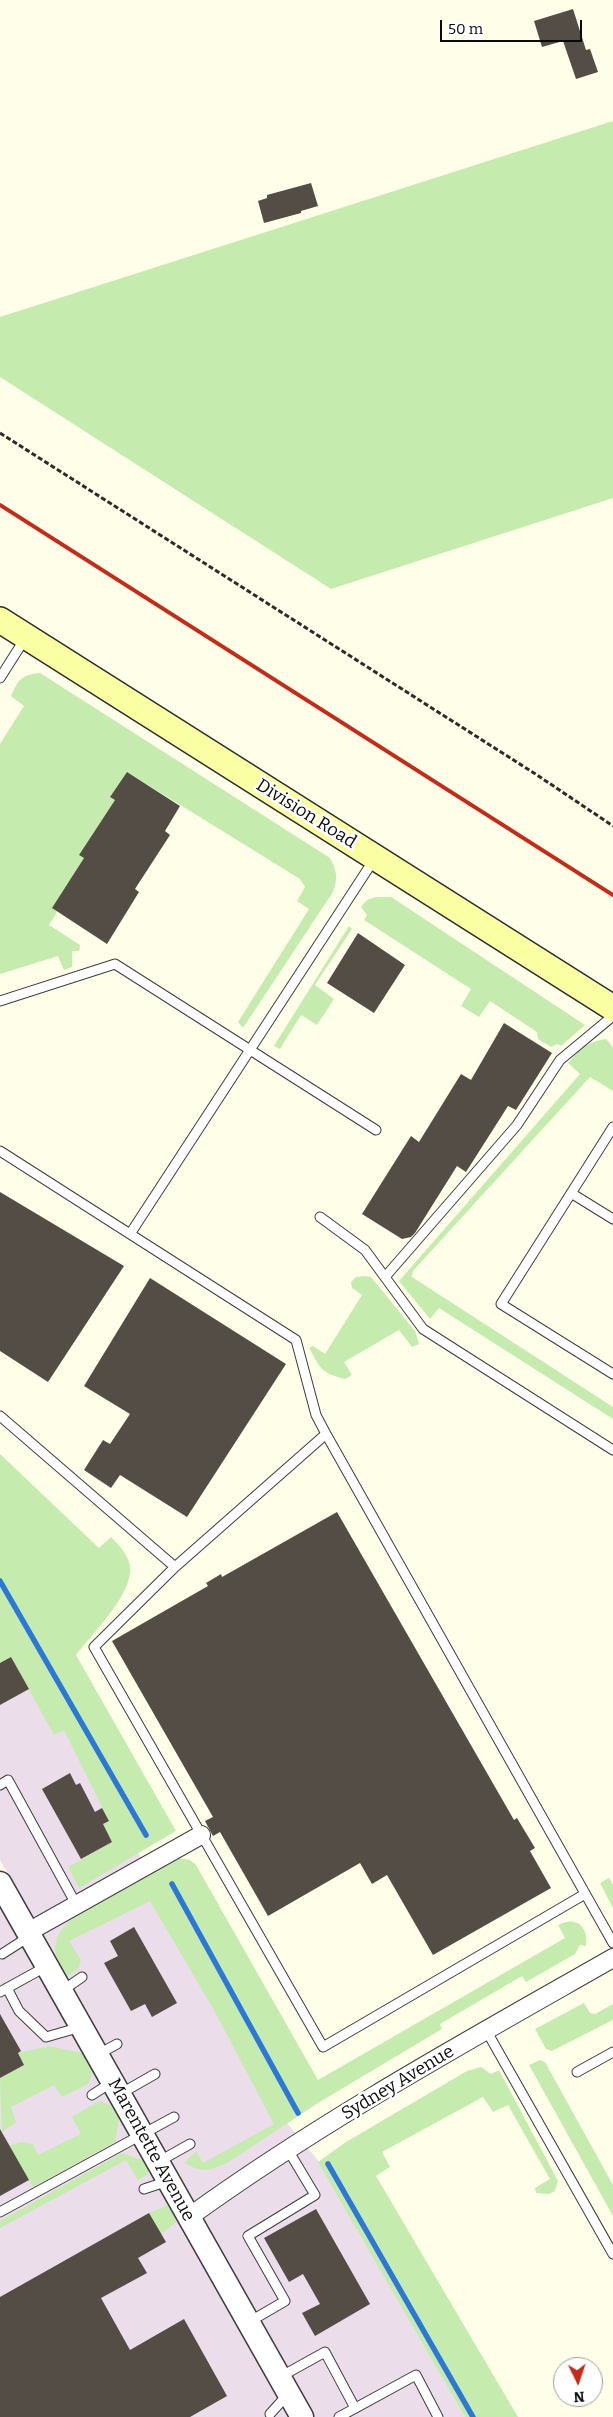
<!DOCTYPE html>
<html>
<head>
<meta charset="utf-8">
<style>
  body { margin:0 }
  #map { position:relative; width:613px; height:2417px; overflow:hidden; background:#fffee8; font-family:Bitter,serif }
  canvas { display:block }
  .north { position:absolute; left:553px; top:2357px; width:50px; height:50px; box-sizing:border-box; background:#fff; border:1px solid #9d9d9d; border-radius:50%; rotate:176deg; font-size:14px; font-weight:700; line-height:20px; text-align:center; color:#0a0a0a }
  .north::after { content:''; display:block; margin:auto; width:18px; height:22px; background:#c32c1a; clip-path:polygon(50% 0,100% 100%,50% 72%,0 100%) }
  .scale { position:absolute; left:440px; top:20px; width:142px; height:22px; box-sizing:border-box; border:2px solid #0a0a0a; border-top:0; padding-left:6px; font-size:15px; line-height:18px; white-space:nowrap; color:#0a0a0a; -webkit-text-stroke:4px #fff; paint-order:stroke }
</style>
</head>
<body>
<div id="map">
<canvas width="613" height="2417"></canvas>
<div class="north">N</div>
<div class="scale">50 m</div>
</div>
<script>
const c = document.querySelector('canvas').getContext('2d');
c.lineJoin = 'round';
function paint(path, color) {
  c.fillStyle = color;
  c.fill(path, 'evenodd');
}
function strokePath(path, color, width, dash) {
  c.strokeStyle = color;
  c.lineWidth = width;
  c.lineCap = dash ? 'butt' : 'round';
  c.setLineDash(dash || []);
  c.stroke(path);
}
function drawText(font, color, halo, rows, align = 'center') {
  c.font = font + ' Bitter,serif';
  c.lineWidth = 5;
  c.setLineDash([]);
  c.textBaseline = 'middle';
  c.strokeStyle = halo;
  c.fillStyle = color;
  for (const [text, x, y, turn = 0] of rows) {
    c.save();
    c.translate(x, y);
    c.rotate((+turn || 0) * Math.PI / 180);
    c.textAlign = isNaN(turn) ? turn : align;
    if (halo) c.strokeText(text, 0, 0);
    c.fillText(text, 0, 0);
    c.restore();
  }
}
const industrial = new Path2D(`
  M0,1602L287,2123L321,2164L465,2417H314L0,1860Z
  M0,1902L291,2417H0Z`);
const green = new Path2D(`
  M613,121V498L331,589L0,377V317Z
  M40,673L330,858C337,871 338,878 333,892L243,1028L238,1022L309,909L297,901L305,887L300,879L127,772L110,797L115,800L79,855L84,858L53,908L57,912L49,925L80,945L79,951H72V967L64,970L58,956L0,974V744L24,706L11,696C19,679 21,675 40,673Z
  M376,897H391L585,1025L561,1046L557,1044L551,1047L538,1039L537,1032L490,1001L479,1017L461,1006L471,989L364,920L367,915L361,907L367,900Z
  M349,926L352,929L315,985L334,999L317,1025L301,1015L280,1049L274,1046Z
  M606,1039L613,1047V1091L590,1077L413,1271L412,1277L613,1407V1419L439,1308L430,1319L399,1281L580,1074L568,1063C580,1049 587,1042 606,1039Z
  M364,1276L371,1277L415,1331L419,1344L412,1347L399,1330L344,1362L352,1375L345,1379C321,1373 321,1369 309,1348L313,1346L325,1354L362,1295L352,1288L351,1282L356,1277Z
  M0,1454L99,1548L111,1537C119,1545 128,1555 130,1566C134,1593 92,1634 76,1655L176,1831L79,1888L68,1867L112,1842L103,1824L109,1821L64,1730L54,1735L11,1657L0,1663Z
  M179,1858L190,1860L196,1865L318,2080L565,1938L558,1925C576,1915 589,1927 586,1946L580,1945L575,1954L526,1982L522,1976L440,2024L442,2029L318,2103L227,2163L208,2170L197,2169L184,2163L196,2151L203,2163L274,2124L214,2010L150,1901L69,1941L81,1960L78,1969L66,1977C52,1953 50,1942 69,1921Z
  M609,1878L613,1885V1908L600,1883Z
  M584,2003L590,2013L595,2014L613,2004V2020L552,2051L546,2049L535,2029Z
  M49,2046L86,2054L94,2067L88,2084L62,2097L54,2085L11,2107L16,2122L2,2132L0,2078L24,2065L18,2053Z
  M540,2060L545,2062L613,2185V2216L529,2065Z
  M481,2067L491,2074L499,2070L558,2181L555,2191L549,2194L536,2193L535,2188L550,2179L508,2105L493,2112L483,2097L382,2152L390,2167L376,2176L518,2417H465L318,2162L346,2142L467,2071Z
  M99,2101L116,2107L120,2113L115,2142L33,2187L9,2146L21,2142L33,2144L38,2155L81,2134L72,2117Z
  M122,2153L148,2162L150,2167L147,2175L138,2180L126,2160L0,2228V2221Z
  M171,2204L180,2219L161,2234L149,2213Z`);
const stream = new Path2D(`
  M0,1581L146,1835
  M172,1884L298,2113
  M328,2164L473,2417`);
const building = new Path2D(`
  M573,9L586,50L590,49L598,72L576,79L563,41L542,47L534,21Z
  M311,183L318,206L301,211V213L264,223L258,201L267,198V195Z
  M127,772L180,806L165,831L170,835L135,889L139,892L107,944L52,908L84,858L79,855L115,800L110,797Z
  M358,933L405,965L374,1013L327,983Z
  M504,1023L552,1053L516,1110L508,1106L466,1172L457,1166L415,1233L411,1237L402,1239L362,1214L411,1136L419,1142L461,1074L471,1080Z
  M0,1192L124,1266L48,1382L0,1351Z
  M150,1278L286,1364L187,1517L120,1475L111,1488L84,1470L103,1440L110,1444L130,1414L84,1386Z
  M337,1512L514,1820L517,1818L535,1848L530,1851L551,1888L433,1955L387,1875L372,1884L360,1863L268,1916L220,1832L213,1836L205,1821L213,1817L112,1641L208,1586L206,1583L221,1574L222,1577Z
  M11,1657L29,1689L0,1705V1663Z
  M70,1773L76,1785L80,1783L95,1812L102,1808L109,1821L103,1824L112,1842L81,1859L42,1789Z
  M134,1927L177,2003L152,2017L145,2004L131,2011L104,1963L118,1956L110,1941Z
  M0,2014L21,2051L18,2053L24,2065L0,2078Z
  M0,2129L29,2180L0,2196Z
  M316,2209L370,2304L315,2336L302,2313L320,2304L303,2274L289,2282L264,2238Z
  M149,2213L166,2242L138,2258L147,2273L101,2298L130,2350L184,2319L227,2396L190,2417H0V2297Z`);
const path = new Path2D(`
  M0,433L537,775L613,826`);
const service = new Path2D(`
  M0,678L26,637
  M0,1001L115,964L376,1130
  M613,1127L501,1304L613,1374
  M0,1151L296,1340L316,1415L326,1434L613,1943
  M571,1193L613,1219
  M320,1217L365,1250L423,1329L613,1450
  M130,1234L375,858
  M385,1277L517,1125L560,1060L613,1016
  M0,1416L175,1567L94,1647L323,2047L585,1894
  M175,1567L326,1434
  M0,1785L8,1780L76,1904
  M2,1954L30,1936
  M7,1988L19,2011L46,2037L81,2027
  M62,1991L82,1977
  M0,1992L47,1966
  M486,2030L613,2254
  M97,2055L117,2044
  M577,2072L613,2052
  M120,2094L155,2074
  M92,2095L112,2082
  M158,2162L190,2144
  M144,2189L168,2181
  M0,2212L174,2117
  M249,2322L285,2301L248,2236L315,2195L288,2150
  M280,2377L325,2352L355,2408
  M270,2414L288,2394
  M339,2417L416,2375L438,2417`);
const minor = new Path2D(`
  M28,1932L201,1835
  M189,2217C323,2120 469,2040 613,1958`);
const tertiary = new Path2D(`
  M0,1883L302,2417`);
const secondary = new Path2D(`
  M0,620L613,1008`);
const rail = new Path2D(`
  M0,505L613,895`);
const streetNames = [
  ["Division Road",306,814,32],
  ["Sydney Avenue",398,2083,-31],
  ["Marentette Avenue",151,2150,61]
];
paint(industrial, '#ebddea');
paint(green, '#c5ebaf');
strokePath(stream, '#2b78d6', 5.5);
paint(building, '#544d46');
strokePath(service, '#3d3d3d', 11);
strokePath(minor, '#3d3d3d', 20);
strokePath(tertiary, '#3d3d3d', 25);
strokePath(secondary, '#2c2c2c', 28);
strokePath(path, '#2c2c2c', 3, [5, 2.5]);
strokePath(service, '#fff', 9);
strokePath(minor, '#fff', 18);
strokePath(tertiary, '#fff', 22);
strokePath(secondary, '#fbffa3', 25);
strokePath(rail, '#c32c1a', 4);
drawText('18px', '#0a0a0a', '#fff', streetNames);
</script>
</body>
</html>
